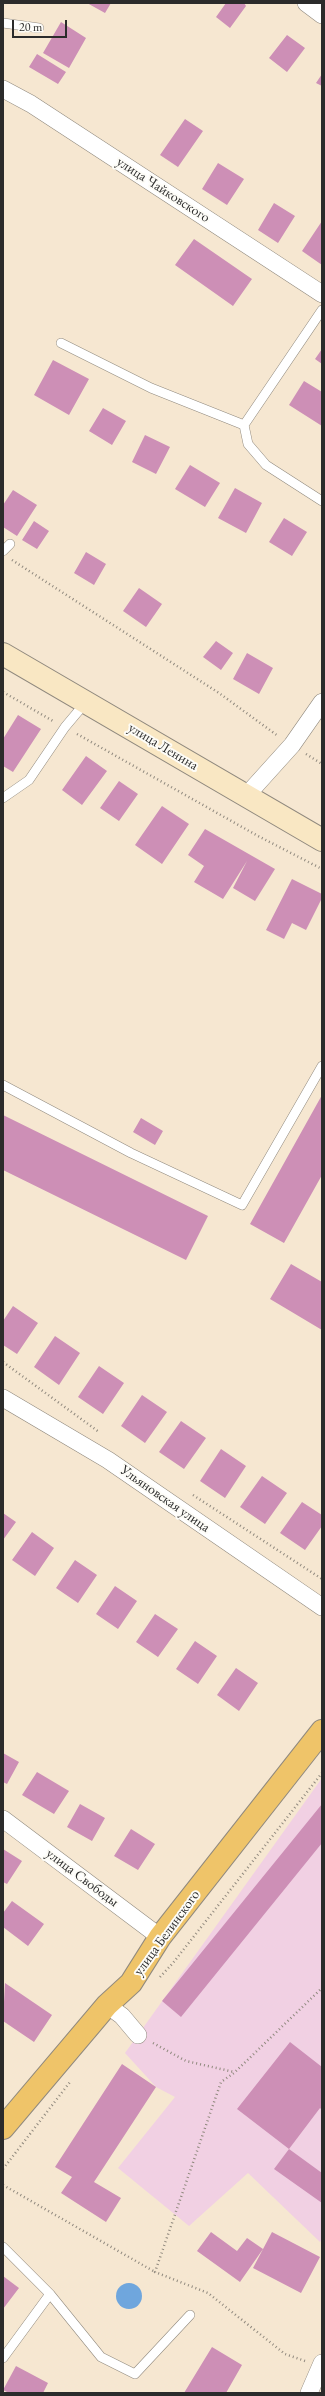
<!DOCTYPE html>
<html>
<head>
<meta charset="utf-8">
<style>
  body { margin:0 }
  #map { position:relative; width:325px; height:2396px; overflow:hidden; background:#f6e7d1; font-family:"EB Garamond",serif }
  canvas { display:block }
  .frame { position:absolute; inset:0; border:4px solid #2b2b2b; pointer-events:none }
  .scale { position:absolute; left:12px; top:20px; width:55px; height:18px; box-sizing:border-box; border:2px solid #2b2b2b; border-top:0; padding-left:5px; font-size:12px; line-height:14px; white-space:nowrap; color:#2b2b2b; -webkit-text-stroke:3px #fdfcf7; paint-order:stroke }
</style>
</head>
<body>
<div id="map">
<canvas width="325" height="2396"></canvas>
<div class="frame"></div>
<div class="scale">20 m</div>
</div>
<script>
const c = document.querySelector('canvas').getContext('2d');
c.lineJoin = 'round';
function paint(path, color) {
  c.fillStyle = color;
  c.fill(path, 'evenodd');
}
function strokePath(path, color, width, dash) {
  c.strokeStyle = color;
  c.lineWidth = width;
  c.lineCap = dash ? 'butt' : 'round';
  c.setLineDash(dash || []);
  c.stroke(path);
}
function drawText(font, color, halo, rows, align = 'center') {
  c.font = font + ' "EB Garamond",serif';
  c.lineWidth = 4;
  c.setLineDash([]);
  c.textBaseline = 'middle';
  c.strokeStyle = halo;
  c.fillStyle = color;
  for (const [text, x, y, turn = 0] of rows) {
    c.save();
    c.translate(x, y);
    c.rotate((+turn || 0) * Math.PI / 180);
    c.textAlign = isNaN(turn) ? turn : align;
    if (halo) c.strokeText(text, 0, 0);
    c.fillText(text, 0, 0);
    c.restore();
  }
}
const built = new Path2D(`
  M322,1778V2239L320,2242L248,2173L189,2226L118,2168L175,2097L156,2087L125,2053Z`);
const water = new Path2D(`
  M116 2296a13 13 0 1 1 26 0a13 13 0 1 1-26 0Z`);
const building = new Path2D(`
  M87,3H111L105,13Z
  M226,3H244L246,6L230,28L216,17Z
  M61,22L86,38L69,68L43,53Z
  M287,35L305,48L287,72L269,58Z
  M37,54L66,72L58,84L29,67Z
  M322,74V86L316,83Z
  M185,119L203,131L178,167L160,155Z
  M218,163L244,179L227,205L202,189Z
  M274,203L295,216L278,243L258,230Z
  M322,221V265L302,251Z
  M194,239L252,279L233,306L175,265Z
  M322,349V364L315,359Z
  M53,360L89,379L69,415L34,395Z
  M304,381L322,392V426L289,405Z
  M103,408L126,421L112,445L89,431Z
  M145,435L170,447L156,474L132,462Z
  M190,465L220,483L205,507L175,489Z
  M235,488L262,503L246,533L218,518Z
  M13,490L37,505L17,536L3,527V505Z
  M284,518L307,532L292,556L269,542Z
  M34,521L49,531L37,549L22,540Z
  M86,552L106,564L94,585L74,573Z
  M139,588L162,604L146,627L123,611Z
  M216,641L233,653L221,670L203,657Z
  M247,653L273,668L259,694L233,679Z
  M18,715L41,729L13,772L3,766V739Z
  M86,756L107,771L82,805L62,790Z
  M119,781L138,794L119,821L100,808Z
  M162,806L189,824L162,864L135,845Z
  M205,829L275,869L255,901L233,888L247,861L223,899L194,882L204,866L188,855Z
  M292,879L322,894V898L306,930L292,923L284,939L266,930Z
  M322,1095V1175L284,1243L250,1224Z
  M3,1115L208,1216L186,1260L3,1170Z
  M141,1118L163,1131L155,1145L133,1132Z
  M291,1264L322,1282V1330L270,1299Z
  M13,1306L38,1323L17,1354L3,1345V1321Z
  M55,1336L80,1353L59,1385L34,1367Z
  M99,1366L124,1383L103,1414L78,1397Z
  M142,1395L167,1412L145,1443L121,1426Z
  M181,1421L206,1438L184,1469L159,1452Z
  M221,1449L246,1466L225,1498L200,1481Z
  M262,1476L287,1493L265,1524L240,1507Z
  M302,1502L322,1515V1526L305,1550L280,1533Z
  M3,1513L16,1522L3,1540Z
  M32,1532L54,1548L35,1576L12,1560Z
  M75,1560L97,1575L78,1603L56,1588Z
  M115,1586L137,1601L118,1629L96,1614Z
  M155,1614L178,1629L158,1657L136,1642Z
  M195,1641L217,1656L198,1684L176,1669Z
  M236,1668L258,1683L239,1711L217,1695Z
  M3,1753L19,1762L7,1784L3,1782Z
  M37,1772L69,1791L54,1814L22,1795Z
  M80,1804L105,1818L92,1841L67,1827Z
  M322,1804V1843L181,2017L162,2001Z
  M131,1829L155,1844L138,1870L114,1856Z
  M3,1849L22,1861L7,1884L3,1882Z
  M12,1901L44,1924L28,1946L3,1927V1913Z
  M5,1983L52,2015L34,2042L3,2021Z
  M290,2042L322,2067V2110L320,2108L289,2149L322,2173V2203L274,2169L289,2149L237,2109Z
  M122,2064L156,2087L94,2182L121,2198L106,2222L61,2193L72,2177L55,2167Z
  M211,2232L237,2251L247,2238L263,2249L240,2282L197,2251Z
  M272,2232L320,2257L301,2293L253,2268Z
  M3,2276L19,2288L3,2309Z
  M212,2347L242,2365L226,2393H184Z
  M16,2366L48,2383L43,2393H9L3,2390Z`);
const path = new Path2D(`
  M12,560L219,693L278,736
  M3,692L53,721
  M77,734L258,836L322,869
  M306,754L322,764
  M3,1362L99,1432
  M193,1495L322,1579
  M160,1977L173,1963L322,1773
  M153,2043L186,2061L234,2072
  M3,2169L70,2082
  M3,2185L155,2272
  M305,2361L285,2354L208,2293L155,2272L221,2082L234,2073L322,1988`);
const service = new Path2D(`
  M3,23L39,28
  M61,343L151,388L244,425L322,310
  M244,425L248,444L266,465L322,501
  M3,551L10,544
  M3,798L29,780L65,727L86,702
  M3,1085L131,1153L242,1205L322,1066
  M3,2247L50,2294L101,2357L135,2374L190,2315
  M3,2358L50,2294`);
const minor = new Path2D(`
  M306,3L322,15
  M3,89L31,104L322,294
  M246,796L292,745L322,702
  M3,1398L108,1460L322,1607
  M3,1819L160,1937
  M107,2005L122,2016L138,2035
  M309,2393L322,2363`);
const secondary = new Path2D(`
  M3,654L322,840`);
const primary = new Path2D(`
  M3,2128L107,2005L131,1983L160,1937L322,1731`);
const streetNames = [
  ["улица Чайковского",163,190,33],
  ["улица Ленина",163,747,31],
  ["Ульяновская улица",165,1499,35],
  ["улица Свободы",82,1878,37],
  ["улица Белинского",167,1933,-54]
];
paint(built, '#f1d0e3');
paint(water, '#6fa6dd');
paint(building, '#cd8fb6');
strokePath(service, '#90897e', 10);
strokePath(minor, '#90897e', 18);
strokePath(secondary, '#90897e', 24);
strokePath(primary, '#90897e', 24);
strokePath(path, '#90897e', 2.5, [1, 3]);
strokePath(service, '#fff', 9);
strokePath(minor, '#fff', 17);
strokePath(secondary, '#f9e7c3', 22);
strokePath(primary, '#efc469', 22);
drawText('14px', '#2b2b2b', '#fdfcf7', streetNames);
</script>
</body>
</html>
